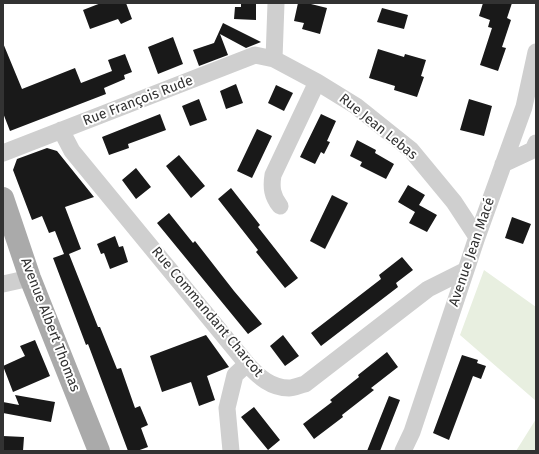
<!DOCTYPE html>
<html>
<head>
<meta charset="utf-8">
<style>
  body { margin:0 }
  #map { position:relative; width:539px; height:454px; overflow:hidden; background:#fff; font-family:"Fira Sans",sans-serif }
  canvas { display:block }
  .frame { position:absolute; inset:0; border:4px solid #323232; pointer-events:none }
</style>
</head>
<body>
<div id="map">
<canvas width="539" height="454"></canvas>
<div class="frame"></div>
</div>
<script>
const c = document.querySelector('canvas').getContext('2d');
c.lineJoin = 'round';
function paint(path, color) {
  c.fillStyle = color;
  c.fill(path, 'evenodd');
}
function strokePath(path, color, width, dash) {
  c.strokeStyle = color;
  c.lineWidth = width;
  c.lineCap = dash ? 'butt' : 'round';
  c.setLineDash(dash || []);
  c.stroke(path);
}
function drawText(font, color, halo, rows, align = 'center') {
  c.font = font + ' "Fira Sans",sans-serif';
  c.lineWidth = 4;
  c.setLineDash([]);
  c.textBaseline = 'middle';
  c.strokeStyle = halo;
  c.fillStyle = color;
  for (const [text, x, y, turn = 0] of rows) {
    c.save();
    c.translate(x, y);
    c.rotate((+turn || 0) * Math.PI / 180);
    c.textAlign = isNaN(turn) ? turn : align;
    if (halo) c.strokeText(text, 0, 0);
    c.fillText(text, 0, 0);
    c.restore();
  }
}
const green = new Path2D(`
  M484,270L536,307V401L460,335Z
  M536,419V451H516Z`);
const building = new Path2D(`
  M101,3H126L132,19L121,24L118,19L90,29L83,10Z
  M241,3H256V20L234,19L235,7H241Z
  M298,3H307L327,8L320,34L302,29L304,23L294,21Z
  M483,3H512L507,18L511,20L502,47L506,48L498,71L480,65L492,28L488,27L490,20L479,16Z
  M382,8L408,15L404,29L377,22Z
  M223,23L261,42L246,48L220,34L228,55L199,66L193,50L214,43Z
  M173,37L183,64L158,74L148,47Z
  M3,43L22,89L75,68L81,83L112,71L108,60L125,54L132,72L124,75L125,79L104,88L106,94L10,131L3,113Z
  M378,49L404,57L405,54L426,60L421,76L424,77L417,97L394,90L395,86L369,78Z
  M236,84L243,103L226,109L220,91Z
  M276,85L293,93L284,111L268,103Z
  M199,99L207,120L190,126L182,106Z
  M469,99L492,106L484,136L460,130Z
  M160,114L166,130L128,144L129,148L109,155L102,137Z
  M321,114L336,121L327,141L330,142L324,154L321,152L315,164L300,157Z
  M257,129L272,136L252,178L237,171Z
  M357,140L376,150L375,153L394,164L386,179L360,166L362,162L350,156Z
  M47,148L57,151L94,197L65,207L81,249L69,254L98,327H100L117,369L121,368L135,408L140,406L148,425L141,428L148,447L137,451H128L88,344L86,345L53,258L64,254L55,231L49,233L42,216L32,220L13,170L17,159Z
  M179,155L205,186L191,198L166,166Z
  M136,168L151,187L136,199L122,180Z
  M408,185L425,195L419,205L437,215L427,232L409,223L415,212L398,202Z
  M231,188L260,225L258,227L298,278L285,288L256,252L258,250L218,199Z
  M332,195L348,203L325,249L310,241Z
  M169,213L193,243L195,241L234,291L262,324L248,334L157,223Z
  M512,217L531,224L523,244L505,238Z
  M115,236L119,247L123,246L128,262L110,269L104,253L101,254L97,244Z
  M402,257L413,270L396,283L398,287L321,346L311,333L381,279L379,275Z
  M206,335L229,367L207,376L215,400L199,406L191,382L162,392L150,356Z
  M283,335L299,356L285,366L270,346Z
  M35,340L50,376L13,392L3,366L25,356L20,346Z
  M387,352L398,367L371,388L374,390L342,415L343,417L314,439L303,424L332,402L330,400L359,377L358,375Z
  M462,355L478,360L477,363L486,366L481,379L473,376L449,440L433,433Z
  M15,395L55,402L51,422L3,413V402L19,405Z
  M389,396L400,400L380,451H367Z
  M254,407L280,440L268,450L241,417Z
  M3,436L24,437L23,451H3Z`);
const minor = new Path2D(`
  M274,59L276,3
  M61,130L72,151L247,364C259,377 271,388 289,388C294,388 300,385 305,384L428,289L466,270
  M3,153L255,55L274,59L317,82L356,106L411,150L454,202L477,237
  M503,164L533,150L536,143
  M280,206C272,196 271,187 273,175L317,82
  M3,284L30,278
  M231,451L227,408L235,375L247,364
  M403,451L412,432L477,237L524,107L536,52`);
const major = new Path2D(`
  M3,198L30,278L99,451`);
const streetNames = [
  ["Rue François Rude",138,101,-21],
  ["Rue Jean Lebas",378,127,39],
  ["Avenue Jean Macé",472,252,-71],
  ["Rue Commandant Charcot",207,312,50],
  ["Avenue Albert Thomas",50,325,69]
];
paint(green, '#e8efe0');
paint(building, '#191919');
strokePath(minor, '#cfcfcf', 17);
strokePath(major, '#aaa', 22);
drawText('14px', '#323232', '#fff', streetNames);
</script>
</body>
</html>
